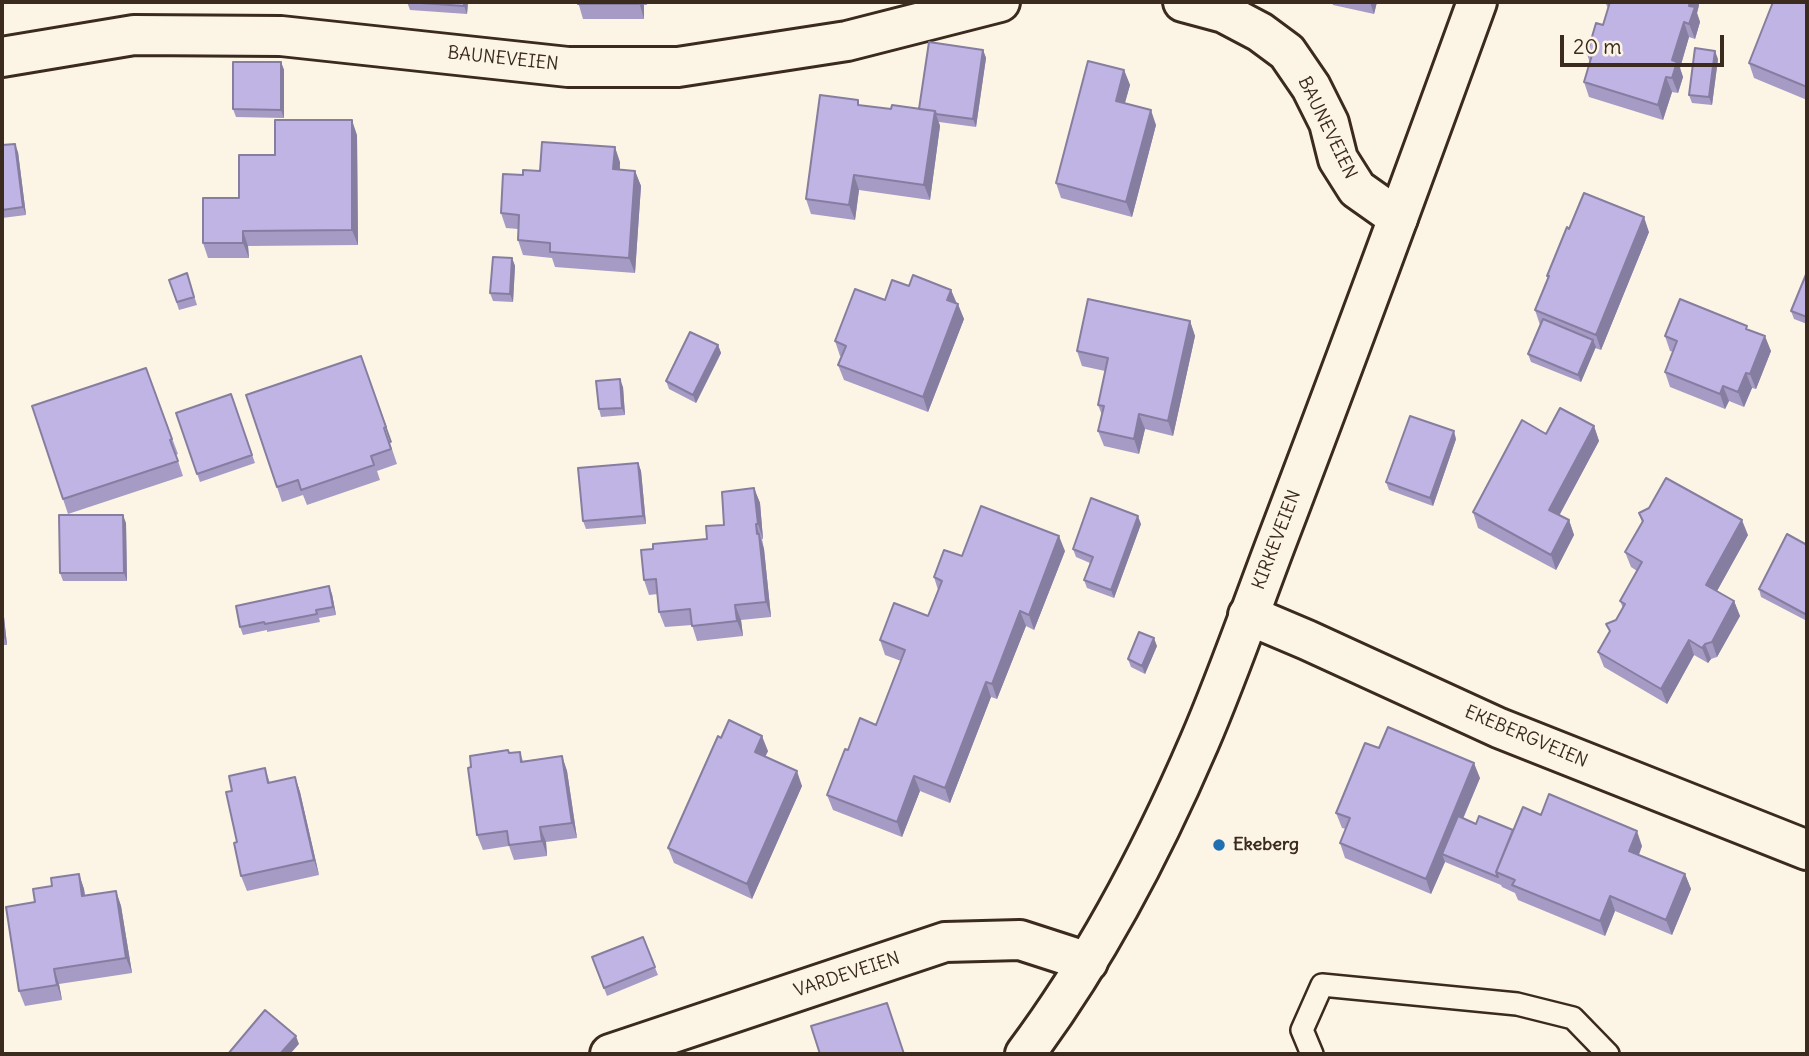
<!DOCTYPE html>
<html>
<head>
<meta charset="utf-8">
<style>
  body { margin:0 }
  #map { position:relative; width:1809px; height:1056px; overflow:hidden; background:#fcf5e5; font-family:Delius,sans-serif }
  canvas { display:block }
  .frame { position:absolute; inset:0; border:4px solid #3b2a1e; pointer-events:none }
  .scale { position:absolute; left:1560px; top:35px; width:164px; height:32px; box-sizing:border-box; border:4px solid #3b2a1e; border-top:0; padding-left:9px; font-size:21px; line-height:24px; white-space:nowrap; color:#3b2a1e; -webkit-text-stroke:5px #fcf5e5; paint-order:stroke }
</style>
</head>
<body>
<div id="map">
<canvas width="1809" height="1056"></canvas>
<div class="frame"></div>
<div class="scale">20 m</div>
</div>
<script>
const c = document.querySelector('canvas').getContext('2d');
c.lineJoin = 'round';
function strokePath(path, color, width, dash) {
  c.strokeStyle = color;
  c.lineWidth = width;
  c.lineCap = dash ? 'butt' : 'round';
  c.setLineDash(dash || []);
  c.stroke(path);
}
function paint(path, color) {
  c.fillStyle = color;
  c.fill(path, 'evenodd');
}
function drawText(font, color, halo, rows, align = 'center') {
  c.font = font + ' Delius,sans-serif';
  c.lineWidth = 7;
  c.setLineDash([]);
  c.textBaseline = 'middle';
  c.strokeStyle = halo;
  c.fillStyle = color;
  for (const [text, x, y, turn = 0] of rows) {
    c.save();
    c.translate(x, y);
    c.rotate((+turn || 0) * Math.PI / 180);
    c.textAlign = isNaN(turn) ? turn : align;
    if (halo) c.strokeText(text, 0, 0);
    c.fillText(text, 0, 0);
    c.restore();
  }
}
const service = new Path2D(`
  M1312,1054L1302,1030L1322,985L1517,1004L1573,1018L1608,1054`);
const minor = new Path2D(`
  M1183,2L1224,13L1260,32L1287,52L1311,87L1329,123L1338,159L1357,189L1398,218
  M2,57L134,35L281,36L568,67H678L847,41L1000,2
  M1248,615L1307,640L1499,728L1807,850
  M610,1054L945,942L1020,940L1088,962`);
const secondary = new Path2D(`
  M1025,1054C1096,959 1152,852 1199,743C1228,676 1252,606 1278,538C1346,360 1412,181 1477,2`);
const wall = new Path2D(`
  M407,2H468L467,14L410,10Z
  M578,2H647V5H644V19H583Z
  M1332,2H1377L1374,14L1333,5Z
  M1605,2H1698L1699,5L1697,13L1700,22L1695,39L1689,37L1680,68L1683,77L1678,93L1672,92L1663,120L1589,97L1584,82L1590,63L1587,54L1603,25L1608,8Z
  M1807,2V100L1754,78L1749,63Z
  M983,50L986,58L976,127L939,122L940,126L930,200L859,190L855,220L811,214L806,199L860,105L891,109H919Z
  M1718,59L1712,105L1692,103L1689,95Z
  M281,62L284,70V118L236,117L233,109Z
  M1124,70L1130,85L1125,103L1156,125L1132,217L1061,198L1056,183Z
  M357,135L358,245L248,246L249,258H208L203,243L275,155Z
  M2,145L18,152L26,215L2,218Z
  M620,162V170L635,171L641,186L635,273L555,267L552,258L523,255L518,240V229L506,228L501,213L523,175L540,171Z
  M1569,229L1649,232L1601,350L1595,348L1581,382L1531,362L1528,354L1540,325L1535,310L1548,278L1547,276Z
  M512,258L515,266L513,302L493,301L490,293Z
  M1807,272V324L1794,319L1791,311Z
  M187,273L197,305L179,310L169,280Z
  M909,286L951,290L964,319L928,412L844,380L838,365L842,357L840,356L835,341L885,300Z
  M1190,321L1195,336L1173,436L1145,429L1139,454L1104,446L1098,431L1102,415L1098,405L1105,371L1082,366L1077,351Z
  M1749,330L1771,351L1756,389L1752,388L1744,407L1729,401L1725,409L1670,387L1665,372L1673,352L1670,351L1665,336Z
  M718,345L721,353L696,403L669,389L666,381Z
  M146,368L178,454L176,455L183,476L68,514L32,406Z
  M623,387L625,415L601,417L599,409Z
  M231,394L255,463L200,482L176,413Z
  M246,395L392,442L390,443L397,464L377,471L380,480L307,505L303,495L282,502Z
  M1594,426L1599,441L1559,516L1569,520L1574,535L1556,570L1478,528L1473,512L1546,434Z
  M1456,439L1433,506L1389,490L1386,482Z
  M638,463L641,471L646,524L586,529L583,521Z
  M754,488L760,503L763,539H762L764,549L771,617L741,620L743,636L697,641L692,625L665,627L659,612L658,594L649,595L644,580L653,549L707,539L724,525Z
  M1639,513L1748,535L1717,591L1734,601L1740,616L1717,657L1711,659L1708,663L1694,655L1667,704L1604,667L1598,652L1623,608L1620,601L1637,571L1631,567L1625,552L1642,522Z
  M126,523L127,581H63L60,573Z
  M1141,524L1114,598L1087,588L1084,580L1090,563L1076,557L1073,549Z
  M1807,545V621L1761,597L1759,589Z
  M1065,551L1034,630L1026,626L997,699L991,697L950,803L920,791L902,837L833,810L827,795L848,750L876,725L901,661L885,655L880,640L928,616L938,590L934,577L962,556Z
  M332,594L336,615L319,618L320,622L267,632V630L243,635L240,627Z
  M2,610L4,617L7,645H2Z
  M1157,646L1145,674L1131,667L1128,659Z
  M721,738L768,751L765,757L802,786L752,899L674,863L668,848Z
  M1379,748L1480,778L1463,819L1476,824L1513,830L1541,815L1642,846L1639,855L1685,874L1691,889L1672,935L1615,911L1605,936L1518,900L1515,893L1502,887L1501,885L1445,862L1431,894L1345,858L1340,843L1346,829L1342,828L1336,813Z
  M520,752L523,761L562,756L567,771L577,838L546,842L547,856L514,860L509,846L483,850L477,835L471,767L509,753Z
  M265,768L270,783L295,777L300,792L319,875L247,891L241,876L232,791Z
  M79,874L84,889L85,896L116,891L121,906L132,973L59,984L62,1000L25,1006L19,991L52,886Z
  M643,937L658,975L607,996L592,957Z`);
const shadedWall = new Path2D(`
  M464,2H468L467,14L464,6Z
  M639,2H643L644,5V19Z
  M1370,2H1377L1374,14Z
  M1690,2H1698L1699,5L1697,13L1700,22L1695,39L1689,24V6Z
  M1684,22L1689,37L1680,68L1683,77L1678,93L1672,78V60Z
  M983,50L986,58L976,127L973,119Z
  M1715,51L1718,59L1712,105L1709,97Z
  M281,62L284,70V118L281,110Z
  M1124,70L1130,85L1121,116L1116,101Z
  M1666,77L1672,92L1663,120L1658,105Z
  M1151,110L1156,125L1132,217L1126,202Z
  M935,111L940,126L930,200L924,185Z
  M352,120L357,135L358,245L352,230Z
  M15,144L18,152L26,215L23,207Z
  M615,147L620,162L619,184L613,169Z
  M635,171L641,186L635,273L629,258Z
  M854,175L859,190L855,220L849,205Z
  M1644,217L1649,232L1601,350L1596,335Z
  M243,231L248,246L249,258L243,243Z
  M512,258L515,266L513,302L510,294Z
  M951,290L957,305L947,300Z
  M958,304L964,319L928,412L923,397Z
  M1190,321L1195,336L1173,436L1168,421Z
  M1765,336L1771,351L1756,389L1750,374Z
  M1593,340L1596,347L1581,382L1578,375Z
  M718,345L721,353L696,403L693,395Z
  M361,356L392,442L390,443L397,464Z
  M1746,373L1752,388L1744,407L1738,392Z
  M620,379L623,387L625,415L622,408Z
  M1723,386L1729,401L1725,409L1720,394Z
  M1139,414L1145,429L1139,454L1134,439Z
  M1594,426L1599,441L1554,525L1549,510Z
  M1454,431L1456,439L1433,506L1430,498Z
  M638,463L641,471L646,524L643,516Z
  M754,488L760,503L763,539L758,524Z
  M123,515L126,523L127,581L124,573Z
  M1138,516L1141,524L1114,598L1111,590Z
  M1569,520L1574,535L1556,570L1551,555Z
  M1742,520L1748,535L1712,600L1706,585Z
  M756,524L764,549L771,617L766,602Z
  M1059,536L1065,551L1034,630L1029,615Z
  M329,586L332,594L336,615L333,607Z
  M1734,601L1740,616L1717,657L1712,642Z
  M735,605L741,620L743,636L737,621Z
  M2,610L4,617L7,645L4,637Z
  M1020,611L1026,626L997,699L992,684Z
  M1154,638L1157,646L1145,674L1142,666Z
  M1689,640L1694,655L1667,704L1661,689Z
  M1705,644L1711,659L1708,663L1702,648Z
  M986,682L991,697L950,803L945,788Z
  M762,736L768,751L760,767L755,752Z
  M562,756L567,771L577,838L572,823Z
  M1474,763L1480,778L1447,856L1442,854L1445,862L1431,894L1426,879Z
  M797,771L802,786L752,899L747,884Z
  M914,776L920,791L902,837L897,822Z
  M295,777L300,792L319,875L314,860Z
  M540,827L546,842L547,856L542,841Z
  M1637,831L1642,846L1634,866L1629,851Z
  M79,874L84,889L87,911L82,896Z
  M1685,874L1691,889L1672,935L1666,920Z
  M116,891L121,906L132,973L126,958Z
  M1610,896L1615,911L1605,936L1600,921Z
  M54,969L59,984L62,1000L57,985Z
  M296,1036L299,1044L290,1054H280Z`);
const building = new Path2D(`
  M407,2H464V6Z
  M578,2H639V4H578Z
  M1610,2H1690L1689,6L1695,7L1689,24L1684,22L1672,60L1677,62L1672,78L1666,77L1658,105L1584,82L1592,55L1587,54L1596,23L1603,25Z
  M1773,2H1807V87L1749,63Z
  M929,42L983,50L973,119L936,114L935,111L919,109Z
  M1695,48L1715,51L1709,97L1689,95Z
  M1088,61L1124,70L1116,101L1151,110L1126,202L1056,183Z
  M233,62H281V110L233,109Z
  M820,95L858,100V105L891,109L892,105L935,111L924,185L854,175L849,205L806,199Z
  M275,120H352V230L243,231V243H203V198H239V155H275Z
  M542,142L615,147L613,169L635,171L629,258L550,252V243L518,240L519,215L501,213L503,174L523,175V170L540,171Z
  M15,144L23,207L2,210V145Z
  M1584,193L1644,217L1596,335L1535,310L1549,276H1547L1567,227L1569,229Z
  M493,257L512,258L510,294L490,293Z
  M1807,272V317L1791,311Z
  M187,273L194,297L177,302L169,280Z
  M913,275L951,290L947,300L958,304L923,397L838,365L846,346L835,341L855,289L885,300L892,280L909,286Z
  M1088,299L1190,321L1168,421L1139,414L1134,439L1098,431L1104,406L1098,405L1108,358L1077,351Z
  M1680,299L1747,326L1746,329L1765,336L1750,374L1746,373L1738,392L1723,386L1720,394L1665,372L1677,341L1665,336Z
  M1543,319L1593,340L1578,375L1528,354Z
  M690,332L718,345L693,395L666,381Z
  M361,356L386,427L384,428L391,449L371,456L374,465L301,490L298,480L277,487L246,395Z
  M146,368L172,439L170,440L178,461L63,499L32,406Z
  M620,379L622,408L599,409L596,381Z
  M231,394L252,455L197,474L176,413Z
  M1560,408L1594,426L1549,510L1569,520L1551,555L1473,512L1522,420L1546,434Z
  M1410,416L1454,431L1430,498L1386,482Z
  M638,463L643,516L583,521L578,468Z
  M1666,478L1742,520L1706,585L1734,601L1712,642L1705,644L1702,648L1689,640L1661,689L1598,652L1610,631L1606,624L1616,620L1625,604L1620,601L1642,562L1625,552L1643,521L1639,513L1649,508Z
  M754,488L758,524H756L757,534H759L766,602L735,605L737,621L692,626L690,609L659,612L656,579L644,580L641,550L653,549V544L707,539L706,526L724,525L722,492Z
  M1091,498L1138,516L1111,590L1084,580L1093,557L1073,549Z
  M981,506L1059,536L1029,615L1020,611L992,684L986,682L945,788L914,776L897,822L827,795L845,749L848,750L860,718L876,725L905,650L880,640L894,603L928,616L942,581L934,577L944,550L962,556Z
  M59,515H123L124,573H60Z
  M1787,534L1807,545V615L1759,589Z
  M329,586L333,607L316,610L317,614L265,624L264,622L240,627L236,606Z
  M2,613L4,637H2Z
  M1139,632L1154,638L1142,666L1128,659Z
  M729,720L762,736L755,752L797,771L747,884L668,848L718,736L721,738Z
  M1388,727L1474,763L1426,879L1340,843L1350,818L1336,813L1365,743L1379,748Z
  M508,750L509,753L520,752L521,762L562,756L572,823L540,827L542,841L509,845L507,831L477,835L468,768L471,767L470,756Z
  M265,768L268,783L295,777L314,860L241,876L234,843L237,842L226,792L232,791L229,776Z
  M1549,794L1637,831L1629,851L1685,874L1666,920L1610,896L1600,921L1512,885L1515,880L1496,872L1523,807L1541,815Z
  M1458,816L1476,824L1479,816L1513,830L1496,872L1498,877L1442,854Z
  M79,874L82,896L116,891L126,958L54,969L57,985L19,991L6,907L35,902L33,889L52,886L51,878Z
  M643,937L655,967L604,988L592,957Z
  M887,1003L904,1054H820L811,1026Z
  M265,1010L296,1036L280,1054H228Z`);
const markers = [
  [1219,845,7,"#1f6fb2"]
];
const streetNames = [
  ["BAUNEVEIEN",503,59,6],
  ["BAUNEVEIEN",1327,128,64],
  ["KIRKEVEIEN",1277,540,-69],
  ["EKEBERGVEIEN",1526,737,23],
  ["VARDEVEIEN",847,975,-18]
];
const poiNames = [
  ["Ekeberg",1233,845]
];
strokePath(service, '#3b2a1e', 26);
strokePath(minor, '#3b2a1e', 44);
strokePath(secondary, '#3b2a1e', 44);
strokePath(service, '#fcf5e5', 21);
strokePath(minor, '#fcf5e5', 38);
strokePath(secondary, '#fcf5e5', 38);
paint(wall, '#a59bc5');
paint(shadedWall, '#867ea0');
paint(building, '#c0b4e5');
strokePath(building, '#867ea0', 2);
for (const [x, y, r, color] of markers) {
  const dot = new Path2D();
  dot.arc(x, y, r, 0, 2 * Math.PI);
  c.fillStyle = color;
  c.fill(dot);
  strokePath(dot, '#fcf5e5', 2.5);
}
drawText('18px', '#3b2a1e', '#fcf5e5', streetNames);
drawText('bold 18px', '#3b2a1e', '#fcf5e5', poiNames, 'left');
</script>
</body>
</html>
